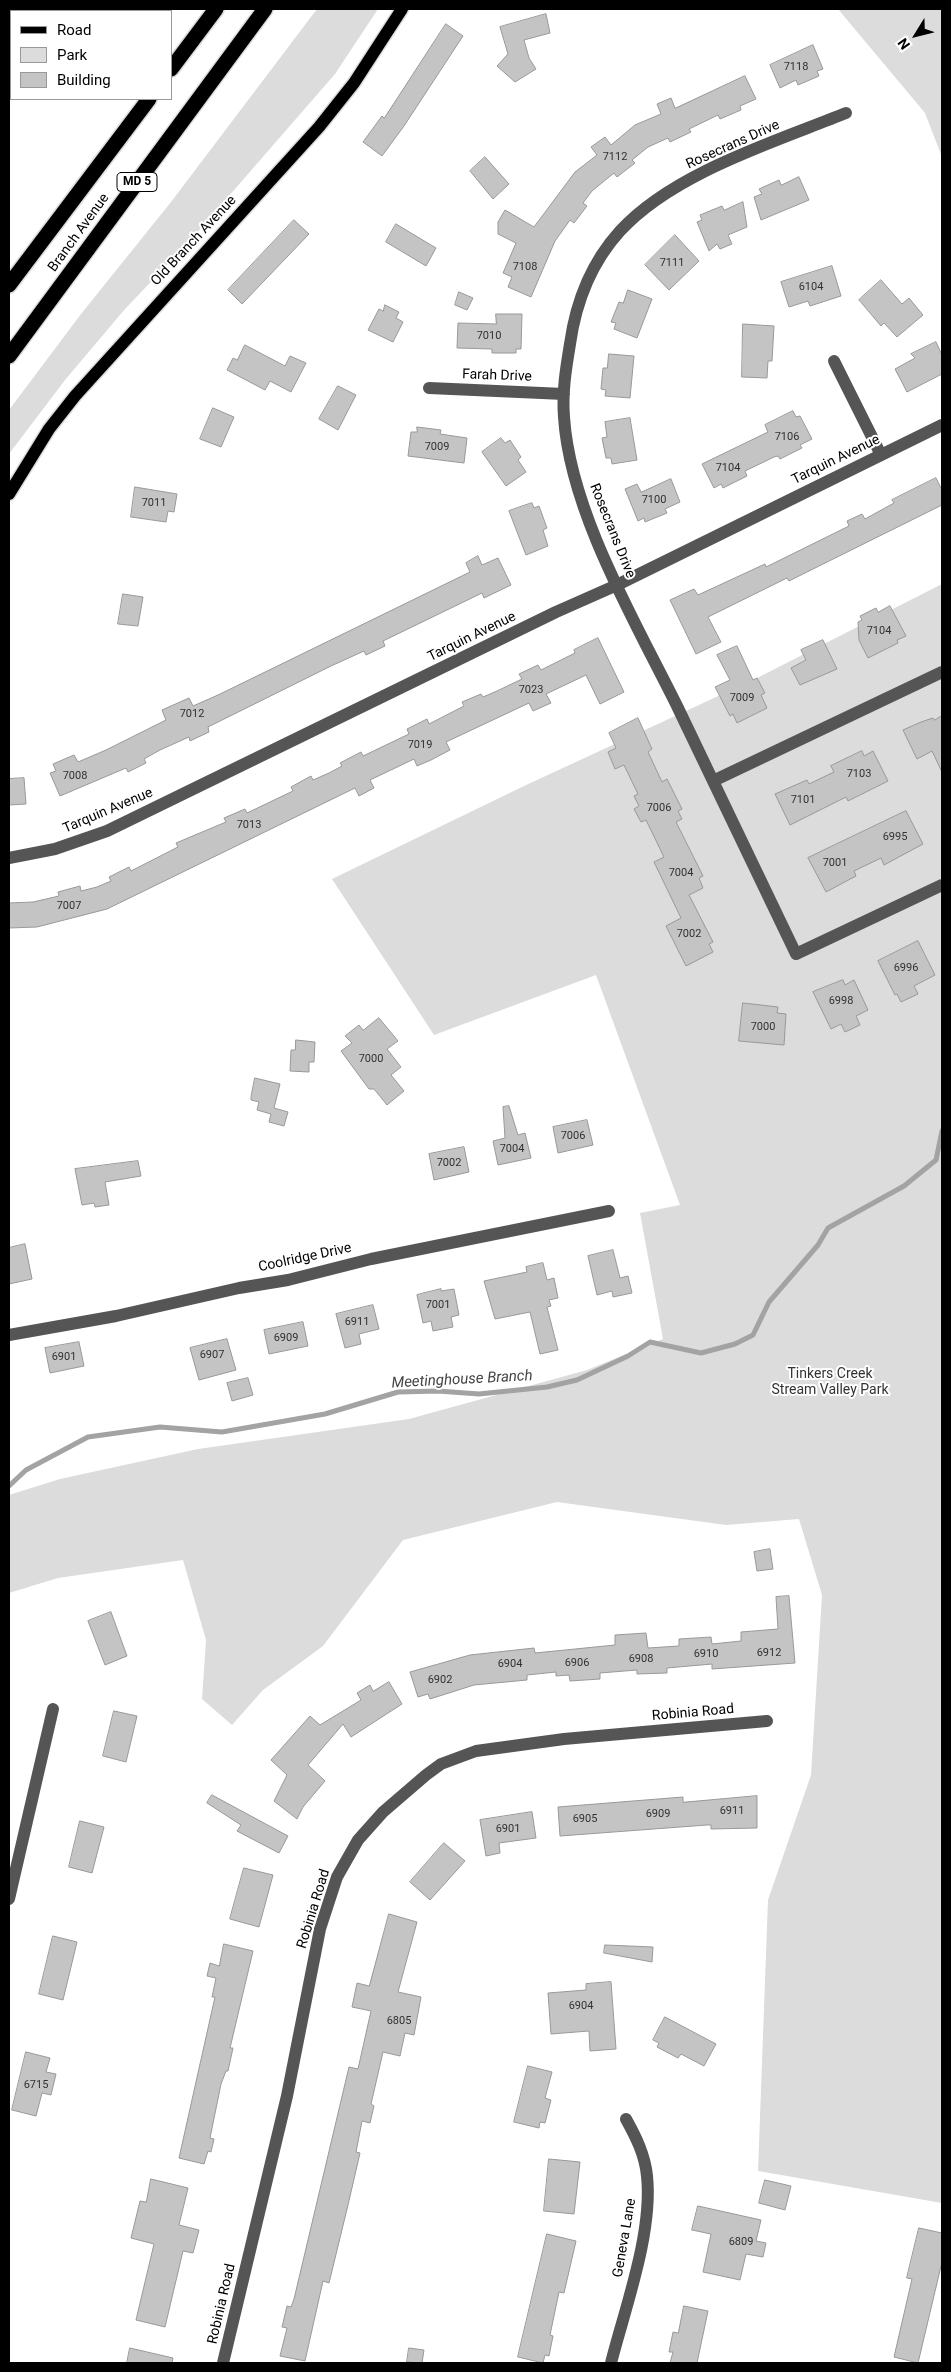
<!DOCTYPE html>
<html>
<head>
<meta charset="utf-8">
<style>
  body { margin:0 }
  #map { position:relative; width:951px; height:2372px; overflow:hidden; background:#fff; font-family:Roboto,sans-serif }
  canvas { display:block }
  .frame { position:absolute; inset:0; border:10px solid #000; pointer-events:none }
  .legend { position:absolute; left:10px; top:10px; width:162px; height:90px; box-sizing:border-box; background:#fff; border:1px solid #999; margin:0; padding:6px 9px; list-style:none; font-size:15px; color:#000 }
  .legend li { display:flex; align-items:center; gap:10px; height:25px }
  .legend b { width:25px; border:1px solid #999 }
  .north { position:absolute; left:891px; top:10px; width:50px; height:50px; -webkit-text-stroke:4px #fff; paint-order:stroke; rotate:234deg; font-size:14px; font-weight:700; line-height:20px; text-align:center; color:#000 }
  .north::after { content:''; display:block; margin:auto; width:18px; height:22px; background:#000; clip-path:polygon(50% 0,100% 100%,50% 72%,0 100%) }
</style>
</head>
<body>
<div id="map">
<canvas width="951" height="2372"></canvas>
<div class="frame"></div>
<ul class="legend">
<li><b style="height:6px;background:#000"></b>Road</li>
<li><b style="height:14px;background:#dcdcdc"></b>Park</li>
<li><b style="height:14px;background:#c4c4c4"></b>Building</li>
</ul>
<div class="north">N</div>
</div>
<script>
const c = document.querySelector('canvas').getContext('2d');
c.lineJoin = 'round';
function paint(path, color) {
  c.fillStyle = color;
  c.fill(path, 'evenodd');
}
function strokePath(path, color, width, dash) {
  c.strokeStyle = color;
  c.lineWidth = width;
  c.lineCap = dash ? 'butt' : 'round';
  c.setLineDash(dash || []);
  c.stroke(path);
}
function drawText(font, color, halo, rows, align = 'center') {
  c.font = font + ' Roboto,sans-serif';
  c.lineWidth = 4;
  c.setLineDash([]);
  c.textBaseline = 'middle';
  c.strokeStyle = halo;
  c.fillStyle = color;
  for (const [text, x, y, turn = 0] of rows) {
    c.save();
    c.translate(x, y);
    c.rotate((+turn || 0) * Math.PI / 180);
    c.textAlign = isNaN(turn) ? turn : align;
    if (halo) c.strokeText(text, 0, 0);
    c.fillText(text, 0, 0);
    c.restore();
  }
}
const green = new Path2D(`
  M317,9H378L335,74L188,243L125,309L65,380L9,454V410L81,314L171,202Z
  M838,9H942V157L925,113Z
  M942,584V2203L758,2171L768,1900L811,1775L822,1595L799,1519L726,1525L557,1502L403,1540L323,1646L263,1690L232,1725L202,1699L206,1640L183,1560L58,1578L9,1593V1495L60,1479L198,1449L409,1419L587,1370L663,1339L640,1213L680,1205L596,975L434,1035L332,879L524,786L755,679Z`);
const stream = new Path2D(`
  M9,1486L26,1470L88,1437L160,1427L222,1432L325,1414L398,1392L438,1391L479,1394L547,1387L577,1380L628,1356L650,1342L701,1353L735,1344L753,1335L769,1302L818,1245L828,1228L904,1186L936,1160L942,1131`);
const building = new Path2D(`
  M546,14L550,33L524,40L529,58L536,69L515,82L497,66L508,54L500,27Z
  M446,24L463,36L404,126L382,156L363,142L382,116L384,118Z
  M813,45L823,69L817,71L819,76L798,85L796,80L780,88L770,65Z
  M745,76L756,99L740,106L741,110L720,119L718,115L689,129L691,132L670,142L668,138L648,147L632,160L635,163L617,177L614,173L592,191L583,203L587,206L574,223L570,220L555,241L531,297L508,287L512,277L503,273L516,243L498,234V222L505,210L534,227L575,172L597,155L591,147L605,137L611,145L635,125L661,114L657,104L671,98L675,108Z
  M485,157L509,184L493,199L470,171Z
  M799,177L809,200L761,220L754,197L762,194L759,189L779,180L781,185Z
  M743,202L747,227L728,235L732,244L720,249L717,244L709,251L697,222L702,220L700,215L722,206L724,210Z
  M294,220L309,234L242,304L228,290Z
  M396,224L436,248L426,266L386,242Z
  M675,235L699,261L669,290L645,265Z
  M832,266L841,296L810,306L808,301L789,307L781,282Z
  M881,280L902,304L909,298L923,315L897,337L884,323L881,326L859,300Z
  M628,290L652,299L637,338L614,329L616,323L611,322L619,302L623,303Z
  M459,292L473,298L467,310L455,305Z
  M385,305L399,312L396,318L403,322L393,342L368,330L379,309L383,311Z
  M496,314H522L521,349H516V353H492V349L457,348L458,323L496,324Z
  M743,324L774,326L772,361H768L767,378L742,377Z
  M936,342L942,355V374L907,392L895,369L915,358L911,354Z
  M245,345L285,366L290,356L306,363L291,392L270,381L265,390L227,370L233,358L237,360Z
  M609,354L634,356L630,398L605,396L606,390L601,389L603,368H607Z
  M338,386L356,395L338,430L319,419Z
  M213,408L234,417L221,447L200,439Z
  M793,411L796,417L800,416L812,439L800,445L802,448L780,459L778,456L774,457L745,471L747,476L723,488L721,484L714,488L702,464L768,432L765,425Z
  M630,418L637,460L612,464L611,458H606L602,438L607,437L605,422Z
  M417,427L441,430L440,434L467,438L464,463L408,456L411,432H417Z
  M501,438L505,443L510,440L521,457L518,460L526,472L506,486L482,452Z
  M936,478L942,490V505L811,570L789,581L787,578L708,617L721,642L696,654L670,600L694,589L698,595L765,564L766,567L849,526L847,521L862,514L865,519L894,503L892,500Z
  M671,479L680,502L665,509L667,513L645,522L644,518L638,521L625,489L637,484L641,492Z
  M135,487L177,494L174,512L168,511L166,522L131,517Z
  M532,503L534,508L539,506L547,528L543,530L548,546L526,555L509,511Z
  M478,556L482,565L498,558L511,585L484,598L482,593L383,641L385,646L366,655L364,651L331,666L208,727L209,732L190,741L189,737L160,750L144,759L146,763L128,772L126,768L60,796L50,773L56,771L53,764L74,755L78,762L106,750L166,720L162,710L189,698L193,706L218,695L470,572L466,563Z
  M123,594L143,597L138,626L118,624Z
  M890,606L906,636L897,640L898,643L868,658L859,640L858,622L862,620L860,616L876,608L878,612Z
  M598,638L624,692L600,704L586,675L546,694L551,703L533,711L529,703L446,742L450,750L431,760L417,766L414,759L370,780L374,788L359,796L355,788L107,909L37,927L9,928V903L33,902L59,896L58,892L80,886L81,891L97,887L111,881L109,877L129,867L131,871L178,847L176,843L226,822L224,818L245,809L247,813L293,791L291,787L311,776L313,780L329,773L342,766L340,763L361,752L363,756L409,734L407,729L427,719L429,724L464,706L462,702L481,694L483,697L497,691L522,679L519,674L538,665L541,670L575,653L574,650Z
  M823,640L837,669L800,685L791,668L806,660L801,650Z
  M737,646L753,680L757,678L765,693L761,695L767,708L737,723L733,714L730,716L715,687L730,680L717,655Z
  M942,716V772L932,751L917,759L903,730L921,722L933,718L934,720Z
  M638,718L652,749L648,752L662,782L667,779L682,809L678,811L682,819L676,822L703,876L699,878L703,888L689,895L713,942L709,944L713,952L686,966L666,926L681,918L654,862L664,857L646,820L641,822L634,809L639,806L634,796L638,794L624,765L615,769L608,752L616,748L609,733Z
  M862,751L864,756L873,751L888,781L848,801L846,797L790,825L775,794L807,780L809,784L834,772L831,766Z
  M24,778L26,804L9,805V779Z
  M906,811L923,844L884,865L881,858L854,871L856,876L826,892L808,858Z
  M918,941L935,975L914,986L918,994L901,1002L897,994L895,995L878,961Z
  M843,980L845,985L854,980L868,1010L856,1016L860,1025L845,1032L841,1024L831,1029L813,992Z
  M743,1003L778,1007L777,1013L786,1014L784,1045L739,1041Z
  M379,1018L398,1041L387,1049L401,1067L391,1075L404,1091L387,1105L374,1089H369L341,1051L352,1043L345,1036L359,1025L363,1030Z
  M296,1040L315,1042L314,1062H309V1072L290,1071L291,1050H295Z
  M255,1078L280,1084L274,1108L288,1112L284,1126L269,1122L271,1114L257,1110L259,1102L251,1100V1097Z
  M509,1106L518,1135L525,1133L531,1158L498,1165L493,1141L505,1138L503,1107Z
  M587,1120L593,1145L558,1153L553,1127Z
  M464,1147L469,1172L434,1180L429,1154Z
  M138,1161L141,1176L105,1182L109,1205L95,1207L94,1203L82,1205L75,1169Z
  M25,1244L32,1279L9,1284V1248Z
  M613,1250L620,1278L628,1276L632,1293L613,1297L612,1291L597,1295L588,1256Z
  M543,1263L547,1280L554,1278L558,1298L549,1300L551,1306L547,1307L558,1350L540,1354L530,1312L495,1319L484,1281L527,1272L526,1267Z
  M441,1289V1291L454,1289L459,1315L451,1317L453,1327L433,1331L431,1321L423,1323L417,1295Z
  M373,1305L379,1329L359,1334L361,1344L345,1348L336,1314Z
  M303,1322L308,1346L269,1354L264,1330Z
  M227,1339L236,1370L199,1380L190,1348Z
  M79,1342L84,1366L50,1373L45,1348Z
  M248,1378L253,1395L232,1401L227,1383Z
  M770,1549L773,1569L757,1571L754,1552Z
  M789,1596L795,1663L712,1669V1664L667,1668V1673L637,1674V1670L600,1673V1679L570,1681L569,1675L556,1676V1672L527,1675V1680L474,1685L430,1699L428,1694L418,1697L410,1672L470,1655L534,1648L535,1653L615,1645V1635L646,1633L648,1648L679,1646V1639L711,1637L712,1644L741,1641V1632L778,1629L776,1597Z
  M111,1612L127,1656L105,1665L88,1621Z
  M389,1682L402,1704L351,1737L343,1724L308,1765L325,1781L303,1807L297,1819L274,1801L287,1775L271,1760L310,1716L320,1725L361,1700L357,1693L370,1685L373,1691Z
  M114,1711L137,1716L126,1762L103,1756Z
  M212,1795L288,1836L279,1853L237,1831L241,1825L207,1803Z
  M757,1796V1828L711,1829V1825H707L560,1836L558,1807L683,1797V1802Z
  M532,1812L536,1838L499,1843L500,1853L486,1856L480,1820Z
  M80,1821L104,1827L92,1873L69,1867Z
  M444,1843L465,1861L430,1900L410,1882Z
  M244,1868L273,1875L259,1927L230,1919Z
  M389,1914L417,1922L398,1992L421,1997L414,2035L405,2033L400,2056L383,2052L371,2104L374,2106L370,2123L362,2121L356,2152L360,2153L348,2205L329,2283L323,2281L305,2361L280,2356L287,2328L282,2327L287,2306L291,2307L294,2299L349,2067L358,2069L371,2011L352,2007L357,1983L369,1986Z
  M53,1936L77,1942L63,2000L39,1994Z
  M224,1944L253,1951L230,2048H233L228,2071H226L221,2084L210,2138L214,2139L211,2152L208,2151L204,2164L179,2158L215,1997H212L216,1978L207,1976L210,1963L219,1966Z
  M605,1945L653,1947L652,1962L604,1953Z
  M611,1982L616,2049L590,2051L589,2031L551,2034L548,1993L586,1990V1984Z
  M665,2017L716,2044L704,2066L681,2054L678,2058L657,2047L659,2043L653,2040Z
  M26,2052L50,2058L46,2072L56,2074L51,2095L42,2093L36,2116L12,2110Z
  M528,2066L552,2072L545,2098L551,2100L545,2123L540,2122L539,2128L514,2122Z
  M549,2159L580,2162L574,2214L544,2211Z
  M151,2179L188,2188L179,2225L199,2230L193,2253L183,2251L165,2327L136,2320L154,2244L131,2238L140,2201L146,2202Z
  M765,2180L791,2186L785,2210L759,2203Z
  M698,2206L761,2220L756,2241L766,2243L763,2257L746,2254L740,2280L703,2272L711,2234L692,2230Z
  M919,2228L942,2233V2262L918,2363L894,2357L912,2279L907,2278Z
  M547,2234L576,2241L564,2293L559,2292L550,2335L553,2336L549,2356L545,2355L543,2363L518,2357Z
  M684,2306L708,2311L697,2363H670L673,2352H669L673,2332L678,2333Z
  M130,2348L173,2358L172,2363H127Z
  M409,2348L424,2350L422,2363L407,2362Z`);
const minor = new Path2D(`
  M846,113C774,142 673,173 620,231C591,263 576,301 570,344C566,368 562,392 564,417C570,512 636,623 678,708C717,790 757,872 796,954L942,885
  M834,361L881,455
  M429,388L564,394
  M713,781L942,672
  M9,858L55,849L107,831L556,612L617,585L942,425
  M9,1335L116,1316L239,1288L288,1280L371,1259L609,1211
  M9,1899L53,1709
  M223,2363L287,2096L320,1929L337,1877L358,1840L383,1812L426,1775L441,1764L476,1751L564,1739L767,1721
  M611,2363C625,2308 653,2233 647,2176C645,2155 636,2137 626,2119`);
const major = new Path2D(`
  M9,494L49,429L75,396L319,127L354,83L402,9`);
const highway = new Path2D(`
  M171,69L216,9
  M9,285L149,99
  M9,356L265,9`);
const numberNames = [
  ["7118",796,67],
  ["7112",615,157],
  ["7111",672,263],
  ["7108",525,267],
  ["6104",811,287],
  ["7010",489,336],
  ["7106",787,437],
  ["7009",437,447],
  ["7104",728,468],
  ["7100",654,500],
  ["7011",154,503],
  ["7104",879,631],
  ["7023",531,690],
  ["7009",742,698],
  ["7012",192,714],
  ["7019",420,745],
  ["7103",859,774],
  ["7008",75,776],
  ["7101",803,800],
  ["7006",659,808],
  ["7013",249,825],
  ["6995",895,837],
  ["7001",835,863],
  ["7004",681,873],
  ["7007",69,906],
  ["7002",689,934],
  ["6996",906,968],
  ["6998",841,1001],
  ["7000",763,1027],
  ["7000",371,1059],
  ["7006",573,1136],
  ["7004",512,1149],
  ["7002",449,1163],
  ["7001",438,1305],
  ["6911",357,1322],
  ["6909",286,1338],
  ["6907",212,1355],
  ["6901",64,1357],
  ["6912",769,1653],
  ["6910",706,1654],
  ["6908",641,1659],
  ["6906",577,1663],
  ["6904",510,1664],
  ["6902",440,1680],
  ["6911",732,1811],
  ["6909",658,1814],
  ["6905",585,1819],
  ["6901",508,1829],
  ["6904",581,2006],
  ["6805",399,2021],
  ["6715",36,2085],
  ["6809",741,2242]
];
const shields = [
  [137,182,40]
];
const shieldNames = [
  ["MD 5",137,182]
];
const streetNames = [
  ["Rosecrans Drive",733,145,-24],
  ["Branch Avenue",79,233,-54],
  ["Old Branch Avenue",194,241,-47],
  ["Farah Drive",497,376,2],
  ["Tarquin Avenue",836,460,-26],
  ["Rosecrans Drive",612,531,68],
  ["Tarquin Avenue",472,637,-26],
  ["Tarquin Avenue",108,811,-23],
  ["Coolridge Drive",305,1258,-12],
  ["Robinia Road",693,1713,-5],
  ["Robinia Road",314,1909,-73],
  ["Geneva Lane",625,2238,-80],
  ["Robinia Road",222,2304,-77]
];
const parkNames = [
  ["Tinkers Creek",830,1374],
  ["Stream Valley Park",830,1390]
];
const waterNames = [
  ["Meetinghouse Branch",462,1380,-3]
];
paint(green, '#dcdcdc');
strokePath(stream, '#a3a3a3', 5);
paint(building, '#c4c4c4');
strokePath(building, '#999', 1);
strokePath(major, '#dbdbdb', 15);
strokePath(highway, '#dbdbdb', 18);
strokePath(minor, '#555', 12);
strokePath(major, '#000', 12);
strokePath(highway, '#000', 15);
drawText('11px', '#313131', null, numberNames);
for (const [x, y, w] of shields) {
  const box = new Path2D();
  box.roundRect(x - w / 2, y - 9.5, w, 19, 4);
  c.fillStyle = '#fff';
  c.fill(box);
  strokePath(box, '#000', 1);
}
drawText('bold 12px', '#000', null, shieldNames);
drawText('14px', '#000', '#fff', streetNames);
drawText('14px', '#333', '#fff', parkNames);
drawText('italic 15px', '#444', '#fff', waterNames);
</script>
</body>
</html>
